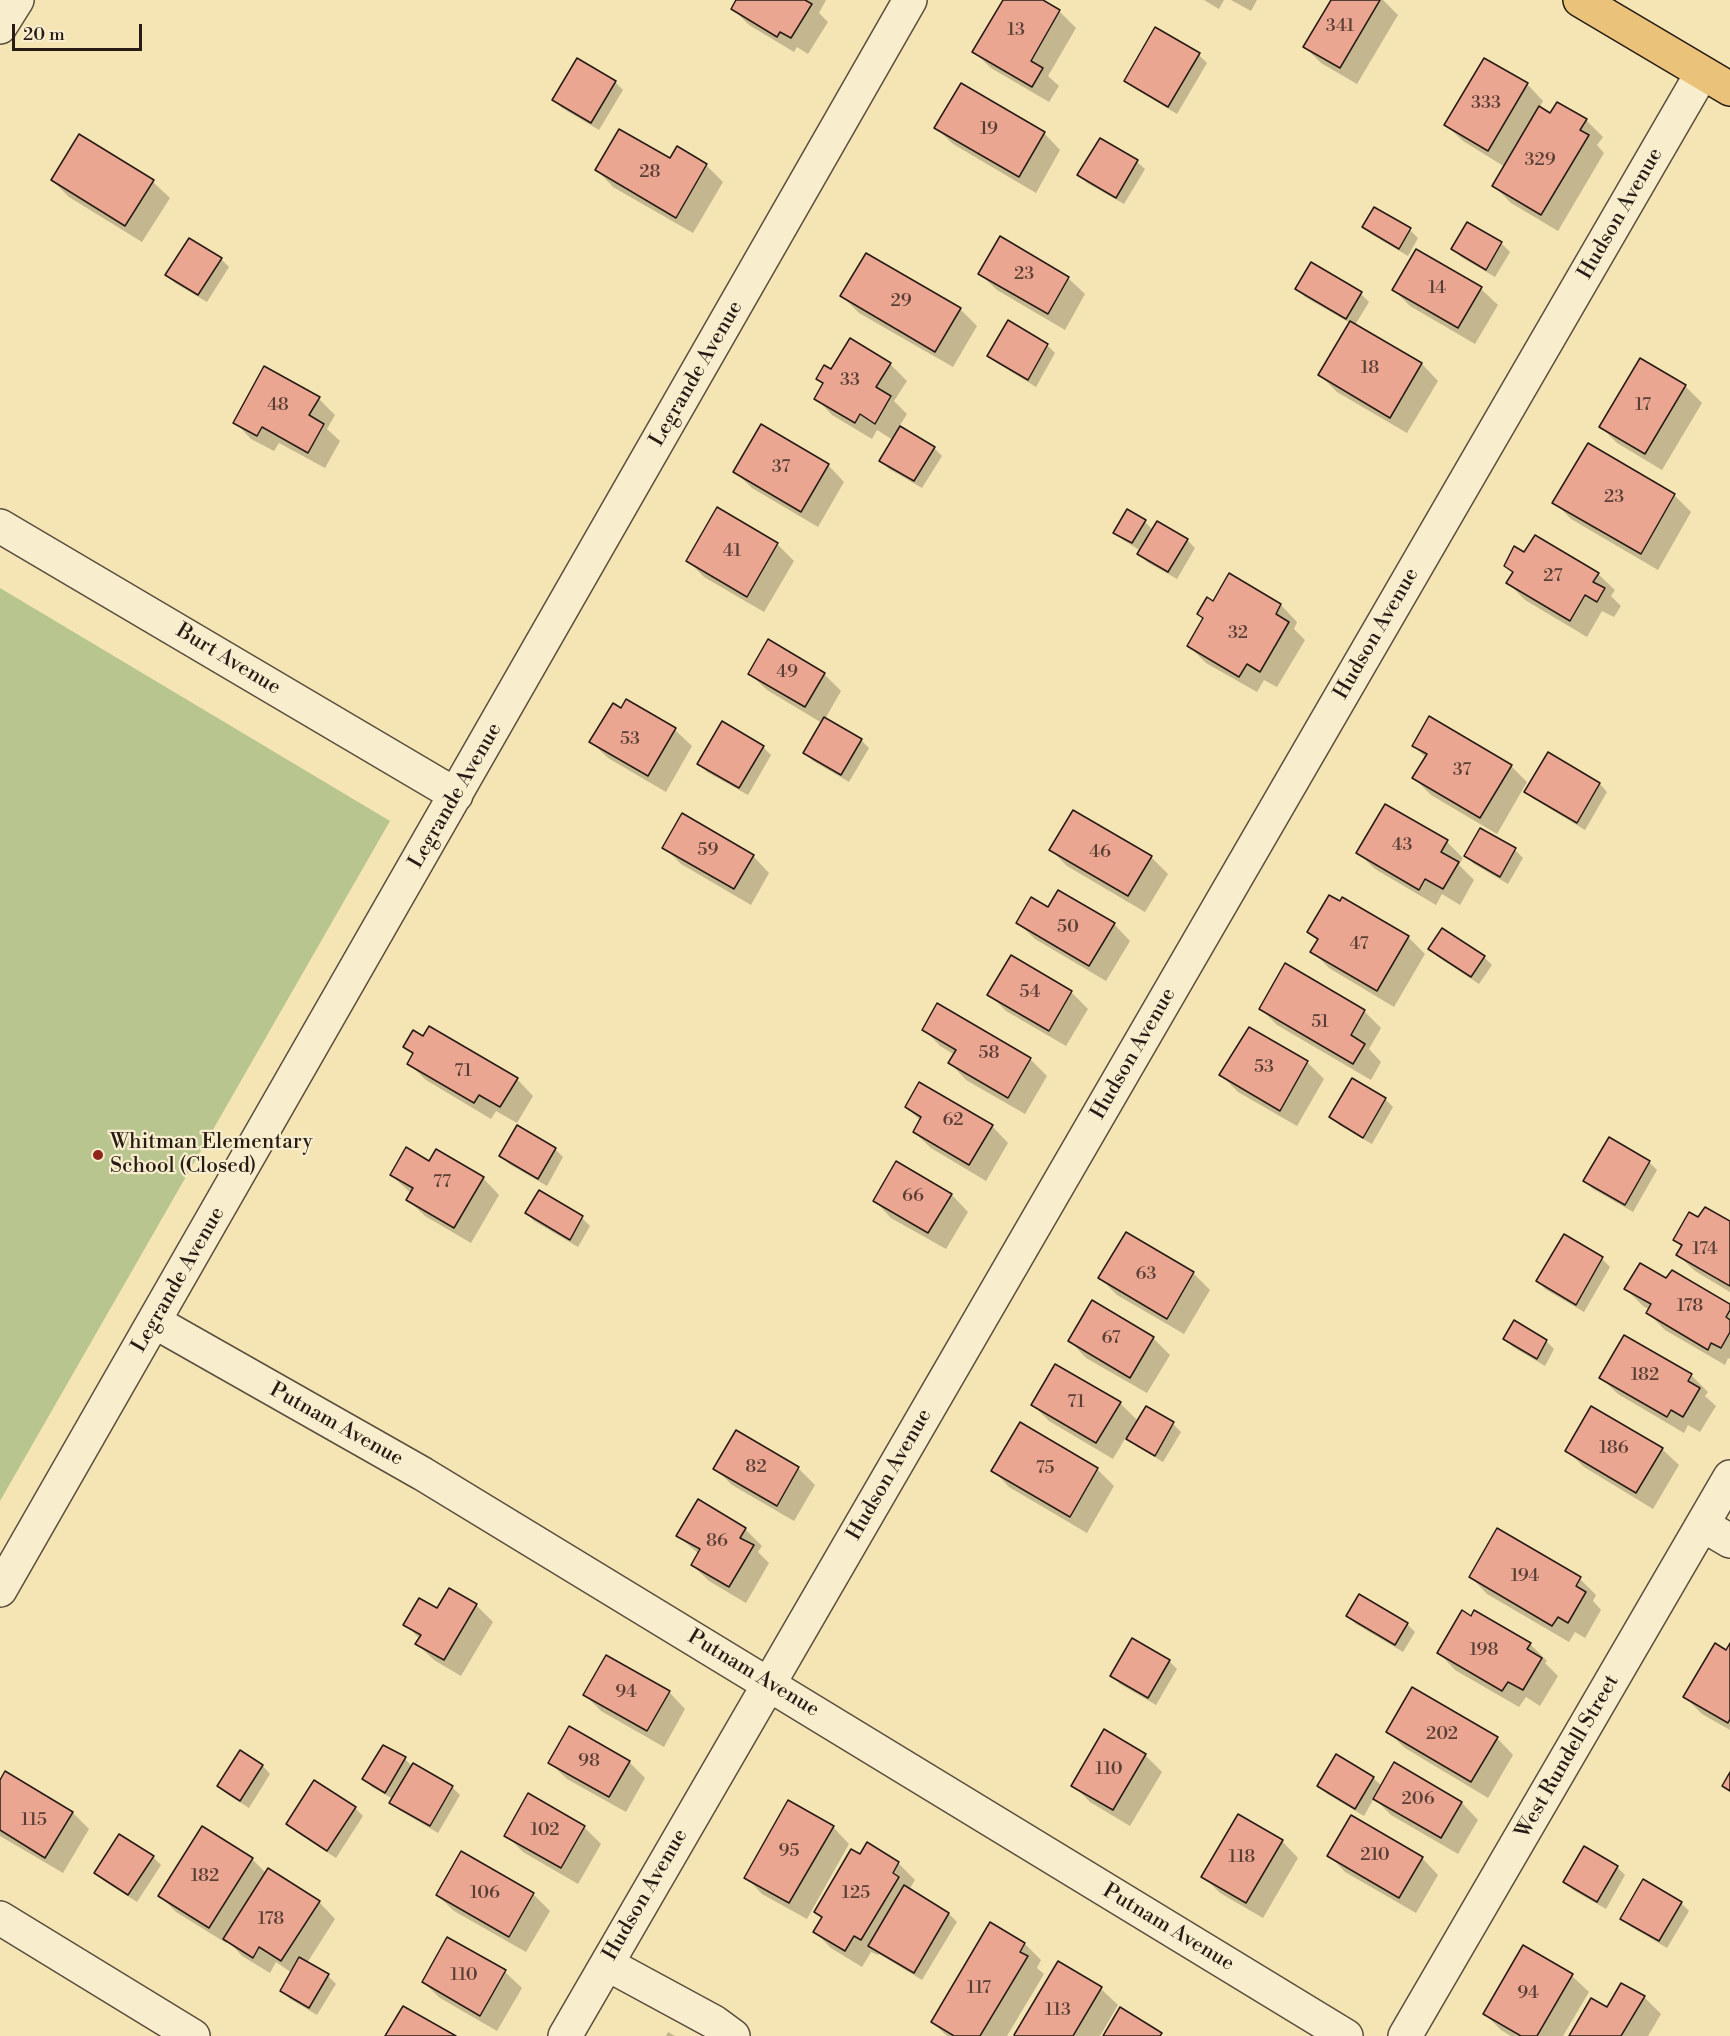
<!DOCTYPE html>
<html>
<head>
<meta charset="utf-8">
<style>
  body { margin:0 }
  #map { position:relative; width:1730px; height:2036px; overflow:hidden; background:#f5e5b4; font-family:"Libre Bodoni",serif }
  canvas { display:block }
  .scale { position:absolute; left:12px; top:24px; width:130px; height:27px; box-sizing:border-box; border:3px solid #271c15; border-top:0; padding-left:8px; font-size:18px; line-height:21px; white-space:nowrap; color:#271c15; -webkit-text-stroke:4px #f8eece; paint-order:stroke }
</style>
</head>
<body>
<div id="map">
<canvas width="1730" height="2036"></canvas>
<div class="scale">20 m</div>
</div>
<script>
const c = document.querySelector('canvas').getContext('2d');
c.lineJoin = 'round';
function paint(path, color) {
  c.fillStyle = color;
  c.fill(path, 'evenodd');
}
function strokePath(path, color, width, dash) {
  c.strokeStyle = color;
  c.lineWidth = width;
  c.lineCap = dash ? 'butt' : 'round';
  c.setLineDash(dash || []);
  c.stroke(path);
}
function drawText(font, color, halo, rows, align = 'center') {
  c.font = font + ' "Libre Bodoni",serif';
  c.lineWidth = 4.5;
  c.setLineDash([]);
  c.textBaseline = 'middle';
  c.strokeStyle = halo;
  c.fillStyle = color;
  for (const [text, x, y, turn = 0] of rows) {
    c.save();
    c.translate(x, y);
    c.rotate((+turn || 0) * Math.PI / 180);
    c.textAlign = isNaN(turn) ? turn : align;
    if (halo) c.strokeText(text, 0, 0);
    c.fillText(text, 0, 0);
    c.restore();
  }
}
const green = new Path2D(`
  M0,588L390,821L0,1501Z`);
const shadow = new Path2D(`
  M738,0H826L819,13L828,22L808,54L797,47L794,52L749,25L733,9Z
  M1004,0H1040L1059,11L1076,28L1048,76L1059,86L1049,102L991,68L974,52Z
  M1204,0H1224L1219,9Z
  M1231,0H1257L1251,11Z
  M1332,0H1383L1398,15L1357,84L1321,63L1305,47Z
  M1199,55L1207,63L1177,114L1134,88L1126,80Z
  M615,82L623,90L599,130L562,108L554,100Z
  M1527,84L1543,101L1539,108L1551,115L1586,120L1603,137L1597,145L1604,153L1558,231L1511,203L1494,186L1505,167L1463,141L1446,125Z
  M936,128L1044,133L1060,150L1036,193L953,144Z
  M79,136L153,182L170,198L142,242L69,197L52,180Z
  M677,148L706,165L723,182L693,233L613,187L597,170L670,160Z
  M1137,162L1145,169L1124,204L1087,183L1079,175Z
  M1468,224L1502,244L1510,252L1495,277L1461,257L1453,249Z
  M1364,226L1410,230L1418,238L1408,256L1371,234Z
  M867,255L960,309L977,326L953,367L859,313L842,296Z
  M221,259L229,267L207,302L175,283L167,275Z
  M1311,264L1361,294L1369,302L1355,325L1422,364L1438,381L1407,433L1337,392L1320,375L1350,323L1305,297L1297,289Z
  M980,274L1068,278L1085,294L1065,330L997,290Z
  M1481,289L1498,305L1475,344L1410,306L1394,290Z
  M1008,322L1047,345L1055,353L1036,387L997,363L989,356Z
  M890,364L907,381L894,401L907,414L899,427L934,448L942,456L922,488L889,469L881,461L893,440L877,430L872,439L832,415L816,398L824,385L818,379Z
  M1685,386L1702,403L1662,470L1617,443L1601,427Z
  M319,399L335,415L327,429L340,441L325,468L279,443L274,451L251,439L235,422Z
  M1588,445L1674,495L1691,512L1658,570L1571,519L1554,502Z
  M828,465L844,482L818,527L752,488L735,472Z
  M718,509L777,544L794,561L764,612L704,577L688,561Z
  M1145,522L1153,530L1157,523L1187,540L1195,548L1177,579L1147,562L1139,554L1141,551L1123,540L1115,533Z
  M1525,554L1598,574L1615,590L1611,596L1621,606L1614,617L1602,611L1587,637L1525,600L1508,583L1514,573L1505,565Z
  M1230,576L1281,605L1297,622L1294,629L1305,640L1277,687L1264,680L1257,692L1206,663L1189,646Z
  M750,674H824L841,691L825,719L861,740L869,748L849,782L813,761L805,753L822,723L767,690Z
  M627,701L675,730L692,746L666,792L608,758L591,742L622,710Z
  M1414,746L1511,766L1527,782L1497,834L1431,795L1414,778L1426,758Z
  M763,747L771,755L748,795L707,772L699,764Z
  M1548,754L1600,784L1607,792L1585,830L1534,799L1526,791Z
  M1481,830L1515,850L1523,858L1508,884L1474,864L1466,856Z
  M1447,842L1463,858L1459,865L1474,880L1460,905L1442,894L1436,905L1375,869L1358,853Z
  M664,847L753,856L769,873L751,905L681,864Z
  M1051,850L1151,857L1168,874L1145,912L1067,866Z
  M1341,904L1408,937L1425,954L1394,1007L1329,968L1312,951L1318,941L1308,932Z
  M1049,909L1114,924L1130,941L1106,981L1035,939L1018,923Z
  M1430,949L1484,957L1492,965L1479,984L1438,957Z
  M1286,965L1364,1011L1381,1028L1369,1049L1381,1062L1371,1080L1277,1025L1260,1008Z
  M1071,992L1088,1009L1066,1046L1006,1011L989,994Z
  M924,1029L1030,1059L1047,1076L1025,1114L966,1080L950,1063L955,1055L940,1046Z
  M1249,1029L1308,1063L1324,1079L1297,1126L1238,1092L1221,1075Z
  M405,1047L517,1079L533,1096L517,1123L496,1111L491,1119L426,1080L409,1064L414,1055Z
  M1352,1080L1385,1099L1393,1107L1372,1144L1339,1125L1331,1117Z
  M906,1107L992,1126L1008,1143L986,1181L931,1148L914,1132L921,1121Z
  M518,1127L555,1149L563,1157L547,1186L509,1164L501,1156Z
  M1610,1139L1649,1162L1657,1170L1633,1212L1593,1189L1585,1181Z
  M430,1163L483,1178L499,1195L471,1243L425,1216L408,1200L412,1194L391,1175Z
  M897,1163L952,1195L968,1212L946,1249L891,1218L875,1201Z
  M539,1192L582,1218L590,1226L578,1247L534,1221L526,1213Z
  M1699,1219L1730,1223V1292L1695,1271L1678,1255L1682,1247L1675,1240Z
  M1126,1234L1193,1273L1210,1290L1184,1334L1117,1295L1100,1278Z
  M1564,1236L1602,1259L1610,1267L1584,1312L1545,1289L1538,1281Z
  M1667,1280L1730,1306V1359L1728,1358L1725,1365L1665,1330L1648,1313L1650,1310L1643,1306L1626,1289Z
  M1153,1338L1170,1355L1147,1393L1086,1358L1070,1341Z
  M1505,1339L1546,1341L1554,1349L1545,1366L1513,1347Z
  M1691,1375L1708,1392L1705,1396L1716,1406L1700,1432L1688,1425L1684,1433L1618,1394L1601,1378Z
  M1120,1403L1138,1421L1173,1424L1181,1432L1163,1462L1136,1446L1126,1437L1113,1459L1049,1421L1033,1405Z
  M1020,1424L1097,1469L1114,1486L1087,1533L1009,1487L993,1470Z
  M736,1432L798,1468L815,1485L794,1521L732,1485L715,1468Z
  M1662,1449L1679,1465L1653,1509L1584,1467L1567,1451Z
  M745,1529L762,1546L758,1552L769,1563L746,1603L709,1581L692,1565L699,1554L678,1536Z
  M1471,1577L1580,1579L1596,1595L1593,1601L1601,1610L1585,1638L1575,1632L1569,1642L1487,1594Z
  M1359,1596L1407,1624L1415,1632L1403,1652L1356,1624L1348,1616Z
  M476,1605L493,1622L461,1676L434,1660L417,1644L420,1639L405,1624Z
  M1530,1644L1547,1661L1545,1663L1558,1676L1540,1706L1526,1697L1519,1707L1455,1670L1439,1653Z
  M1730,1646V1730L1702,1714L1685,1697Z
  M1169,1661L1177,1669L1156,1705L1120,1684L1112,1676Z
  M669,1692L685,1709L664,1747L601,1711L585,1695Z
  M1105,1731L1145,1755L1162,1772L1130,1826L1090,1802L1073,1785Z
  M1388,1732L1497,1738L1513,1755L1488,1798L1405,1748Z
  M241,1752L263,1766L270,1774L249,1808L227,1794L219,1786Z
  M405,1759L412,1766L452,1787L460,1795L438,1833L399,1810L391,1802L393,1799L372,1787L364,1779Z
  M629,1762L645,1778L626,1812L567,1779L550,1763Z
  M1395,1764L1462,1803L1478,1820L1458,1854L1391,1815L1374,1798L1364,1816L1327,1794L1319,1786L1373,1778L1382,1786Z
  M6,1773L73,1813L89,1829L63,1873L0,1836V1783Z
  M315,1782L355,1808L363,1816L336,1858L296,1832L288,1824Z
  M529,1796L584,1827L601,1844L578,1884L523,1852L506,1835Z
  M833,1827L849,1844L807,1919L762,1894L746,1877Z
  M1282,1841L1298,1858L1263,1918L1220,1893L1203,1876Z
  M1329,1855L1422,1858L1438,1875L1416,1913L1345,1872Z
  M861,1856L898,1863L915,1880L909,1890L949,1914L957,1922L922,1980L879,1954L878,1955L871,1952L862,1967L831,1948L815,1932L823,1918L816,1911Z
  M153,1857L161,1865L137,1902L104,1881L96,1873Z
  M252,1859L266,1873L319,1902L335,1919L307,1963L328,1976L336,1984L317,2015L290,1999L282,1991L292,1973L276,1962L270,1973L242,1956L228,1941L226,1943L176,1912L160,1896Z
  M1617,1867L1625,1875L1606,1909L1573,1890L1565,1882Z
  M533,1894L550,1911L526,1952L454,1911L437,1895Z
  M1681,1903L1689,1911L1667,1948L1630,1926L1622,1918Z
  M991,1924L1025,1944L1041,1960L1037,1968L1044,1974L1007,2036H947L932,2022Z
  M448,1939L505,1972L522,1988L497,2031L440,1998L423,1982Z
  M1059,1964L1101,1989L1118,2005L1100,2036H1017Z
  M1572,1976L1589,1992L1563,2036H1511L1501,2030L1485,2014Z
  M1644,1997L1661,2014L1648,2036H1571Z
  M668,2032L675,2036H666Z`);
const building = new Path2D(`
  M736,0H805L812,4L791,38L780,32L777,37L731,9Z
  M1003,0H1043L1060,10L1031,61L1043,68L1032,87L972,52Z
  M1331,0H1380L1340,68L1303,47Z
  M1155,27L1200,53L1168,107L1124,81Z
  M577,58L616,81L591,123L552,100Z
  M1484,58L1528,83L1488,151L1444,125Z
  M961,83L1045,132L1019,177L934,128Z
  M1557,102L1587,119L1580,130L1589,135L1541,215L1492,186L1539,106L1550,113Z
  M619,129L670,158L677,146L707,164L676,218L595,170Z
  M79,134L154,180L125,226L51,180Z
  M1100,138L1138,160L1116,198L1077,175Z
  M1374,207L1411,228L1399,249L1362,227Z
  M1467,222L1502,242L1486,270L1451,249Z
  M1000,236L1069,277L1048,314L978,274Z
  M189,238L222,258L198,295L165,275Z
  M1416,249L1482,287L1458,328L1392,290Z
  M866,253L961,308L935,352L840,296Z
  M1311,262L1362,292L1346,319L1295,289Z
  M1008,320L1048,344L1028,380L987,356Z
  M1350,321L1422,363L1390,418L1318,375Z
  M850,338L891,363L876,387L891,396L875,424L860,414L855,423L814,399L823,383L816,379L824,365L831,369Z
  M1640,358L1686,385L1645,454L1599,427Z
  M264,366L320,397L309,415L324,424L308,453L262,427L257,436L233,423Z
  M761,424L829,464L801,512L733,472Z
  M900,426L935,447L914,481L879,461Z
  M1588,443L1675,494L1641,554L1552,503Z
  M717,507L778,543L747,597L686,561Z
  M1127,509L1146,520L1132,543L1113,533Z
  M1157,521L1188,539L1168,572L1137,554Z
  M1535,535L1599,573L1593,582L1605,588L1597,602L1585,595L1570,621L1506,583L1513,572L1504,566L1514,546L1524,552Z
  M1229,573L1281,604L1276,614L1289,622L1260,672L1247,664L1239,677L1187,646L1203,618L1197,614L1207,597L1213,601Z
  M768,639L825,673L805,707L748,674Z
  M626,699L676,728L648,776L589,742L613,703L621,708Z
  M1429,716L1512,765L1480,818L1412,778L1427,754L1412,746Z
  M824,717L862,739L841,775L803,753Z
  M722,721L764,746L739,788L697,764Z
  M1548,752L1600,783L1577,823L1524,792Z
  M1385,804L1448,840L1441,852L1459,862L1443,889L1425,879L1419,890L1356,853Z
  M1073,810L1152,856L1128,896L1049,850Z
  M682,813L754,855L734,889L662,848Z
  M1480,828L1516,848L1500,877L1464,856Z
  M1058,890L1115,923L1089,966L1016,923L1031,897L1048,907Z
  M1329,895L1340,901L1342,897L1409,936L1377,991L1310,952L1318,939L1307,932Z
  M1442,928L1485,956L1471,977L1428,949Z
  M1011,955L1072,991L1049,1031L987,995Z
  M1285,963L1365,1010L1351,1035L1365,1044L1353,1064L1259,1009Z
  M937,1003L1031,1058L1008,1098L948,1063L956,1050L922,1030Z
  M429,1026L518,1078L500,1107L479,1095L474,1103L407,1064L413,1053L403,1047L413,1030L423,1036Z
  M1249,1027L1308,1061L1280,1111L1219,1075Z
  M1352,1078L1386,1098L1363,1138L1329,1117Z
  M919,1082L993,1125L969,1165L913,1132L921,1117L905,1107Z
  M517,1125L556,1148L538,1179L499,1156Z
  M1609,1137L1650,1161L1625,1205L1583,1181Z
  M406,1147L429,1161L436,1149L484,1177L454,1228L406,1200L413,1188L390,1175Z
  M896,1161L952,1194L928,1233L873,1201Z
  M539,1190L583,1216L570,1240L525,1213Z
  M1705,1207L1730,1221V1286L1676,1255L1682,1245L1673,1240L1689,1212L1698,1217Z
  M1126,1232L1194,1272L1167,1319L1098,1278Z
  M1564,1234L1603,1257L1576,1305L1536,1281Z
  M1640,1263L1666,1278L1672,1270L1730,1304V1310L1726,1317L1730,1320V1332L1721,1348L1711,1343L1708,1350L1646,1313L1651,1304L1624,1289Z
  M1092,1300L1154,1337L1130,1378L1068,1341Z
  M1514,1320L1547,1340L1537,1359L1503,1339Z
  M1624,1335L1692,1374L1688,1381L1700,1388L1683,1417L1671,1410L1667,1417L1599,1378Z
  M1055,1364L1121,1402L1096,1443L1031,1405Z
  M1146,1406L1174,1422L1155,1456L1126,1439Z
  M1591,1406L1663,1448L1636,1493L1565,1451Z
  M1020,1422L1098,1468L1070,1517L991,1471Z
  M736,1430L799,1467L777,1506L713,1469Z
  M698,1499L746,1528L740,1538L754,1545L729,1587L691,1565L700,1549L676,1536Z
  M1497,1528L1581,1577L1576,1586L1586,1592L1568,1623L1558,1617L1552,1626L1469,1577Z
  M449,1588L477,1604L444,1660L415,1644L421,1635L403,1625L419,1598L437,1608Z
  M1359,1594L1408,1623L1395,1645L1346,1616Z
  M1462,1610L1471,1616L1474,1610L1531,1643L1527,1649L1542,1658L1523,1690L1508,1682L1502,1691L1437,1653Z
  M1132,1638L1170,1660L1148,1698L1110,1676Z
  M1715,1643L1726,1650L1730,1643V1719L1728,1723L1683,1697Z
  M606,1655L670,1691L647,1731L583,1695Z
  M1412,1687L1498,1737L1471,1782L1386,1732Z
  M569,1726L630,1761L609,1797L548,1763Z
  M1104,1729L1146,1754L1113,1810L1071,1786Z
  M383,1745L406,1757L385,1793L362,1779Z
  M240,1750L263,1765L240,1801L217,1786Z
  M1336,1754L1374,1777L1355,1809L1317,1786Z
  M1394,1762L1462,1802L1441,1838L1373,1799Z
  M413,1763L453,1786L430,1826L389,1803Z
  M5,1771L73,1812L45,1858L0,1830V1780Z
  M1730,1772V1791L1722,1786Z
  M314,1780L356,1807L327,1851L286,1824Z
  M528,1793L585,1826L561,1868L504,1836Z
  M788,1800L834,1826L789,1903L744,1878Z
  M1238,1814L1283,1840L1246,1903L1201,1877Z
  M1351,1815L1423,1857L1399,1898L1327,1856Z
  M202,1826L253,1858L209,1928L158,1896Z
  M119,1834L154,1856L128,1895L94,1873Z
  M867,1842L899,1862L893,1873L899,1877L861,1940L854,1936L845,1951L813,1932L822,1917L814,1912L851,1849L860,1854Z
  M1584,1846L1618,1866L1597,1902L1563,1882Z
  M461,1851L534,1893L509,1937L436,1895Z
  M268,1868L320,1901L281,1961L259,1947L253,1958L223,1939Z
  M1643,1879L1682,1902L1659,1941L1620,1919Z
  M904,1885L949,1913L914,1973L868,1946Z
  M990,1922L1025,1943L1020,1952L1028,1956L980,2036H954L931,2022Z
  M447,1937L506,1970L480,2016L422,1982Z
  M1523,1945L1573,1974L1537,2036H1521L1483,2014Z
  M299,1957L329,1974L309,2008L280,1991Z
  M1058,1961L1102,1987L1073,2036H1015L1014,2035Z
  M1621,1983L1645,1996L1621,2036H1569L1591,1998L1607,2007Z
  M403,2006L456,2036H385Z
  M1120,2007L1162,2033L1160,2036H1103Z`);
const minor = new Path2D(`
  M0,27L17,0
  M0,526L456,795
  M155,1322L423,1474L1346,2036
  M1703,1525L1730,1541
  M0,1590L910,0
  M0,1918L193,2036
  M607,1964L714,2022L733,2036
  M565,2036L1702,73
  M1405,2036L1730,1477`);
const major = new Path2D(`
  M1580,0L1730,89`);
const markers = [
  [98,1155,6,"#8f2418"]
];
const numberNames = [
  ["341",1340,27],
  ["13",1016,31],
  ["333",1486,104],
  ["19",989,130],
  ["329",1540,161],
  ["28",650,173],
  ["23",1024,275],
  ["14",1437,289],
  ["29",901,302],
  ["18",1370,369],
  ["33",850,381],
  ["48",278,406],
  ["17",1643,406],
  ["37",781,468],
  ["23",1614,498],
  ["41",732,552],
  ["27",1553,577],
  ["32",1238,634],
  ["49",787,673],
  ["53",630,740],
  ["37",1462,771],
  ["43",1402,846],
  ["59",708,851],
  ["46",1100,853],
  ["50",1068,928],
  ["47",1359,945],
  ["54",1030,993],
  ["51",1320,1023],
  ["58",989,1054],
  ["53",1264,1068],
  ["71",463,1072],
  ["62",953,1121],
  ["77",442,1183],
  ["66",913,1197],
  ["174",1705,1250],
  ["63",1146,1275],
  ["178",1690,1307],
  ["67",1111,1339],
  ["182",1645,1376],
  ["71",1076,1403],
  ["186",1614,1449],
  ["82",756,1468],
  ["75",1045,1469],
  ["86",717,1542],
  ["194",1525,1577],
  ["198",1484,1651],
  ["94",626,1693],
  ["202",1442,1735],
  ["98",589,1762],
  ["110",1109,1770],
  ["206",1418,1800],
  ["115",34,1821],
  ["102",545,1831],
  ["95",789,1852],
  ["210",1375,1856],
  ["118",1242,1858],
  ["182",205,1877],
  ["106",485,1894],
  ["125",856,1894],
  ["178",271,1920],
  ["110",464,1976],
  ["117",979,1989],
  ["94",1528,1994],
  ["113",1058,2011]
];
const streetNames = [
  ["Hudson Avenue",1621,214,-60],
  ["Legrande Avenue",697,374,-60],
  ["Hudson Avenue",1377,634,-60],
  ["Burt Avenue",228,660,31],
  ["Legrande Avenue",456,796,-60],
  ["Hudson Avenue",1134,1054,-60],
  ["Legrande Avenue",179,1280,-60],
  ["Putnam Avenue",336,1425,29],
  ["Hudson Avenue",890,1475,-60],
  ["Putnam Avenue",753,1674,31],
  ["West Rundell Street",1568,1757,-60],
  ["Hudson Avenue",646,1895,-60],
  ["Putnam Avenue",1168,1928,31]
];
const poiNames = [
  ["Whitman Elementary",110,1143],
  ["School (Closed)",110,1167]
];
paint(green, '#b9c58f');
paint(shadow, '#0003');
paint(building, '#eba692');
strokePath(building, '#271c15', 1.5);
strokePath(minor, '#5a4e3d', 36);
strokePath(major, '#271c15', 36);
strokePath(minor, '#f8eece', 33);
strokePath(major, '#eac27a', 33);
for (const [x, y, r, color] of markers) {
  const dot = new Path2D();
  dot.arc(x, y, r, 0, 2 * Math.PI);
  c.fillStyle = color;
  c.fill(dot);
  strokePath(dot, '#f8eece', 2);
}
drawText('18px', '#583e34', null, numberNames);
drawText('21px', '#271c15', '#f8eece', streetNames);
drawText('21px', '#271c15', '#f8eece', poiNames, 'left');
</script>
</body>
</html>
